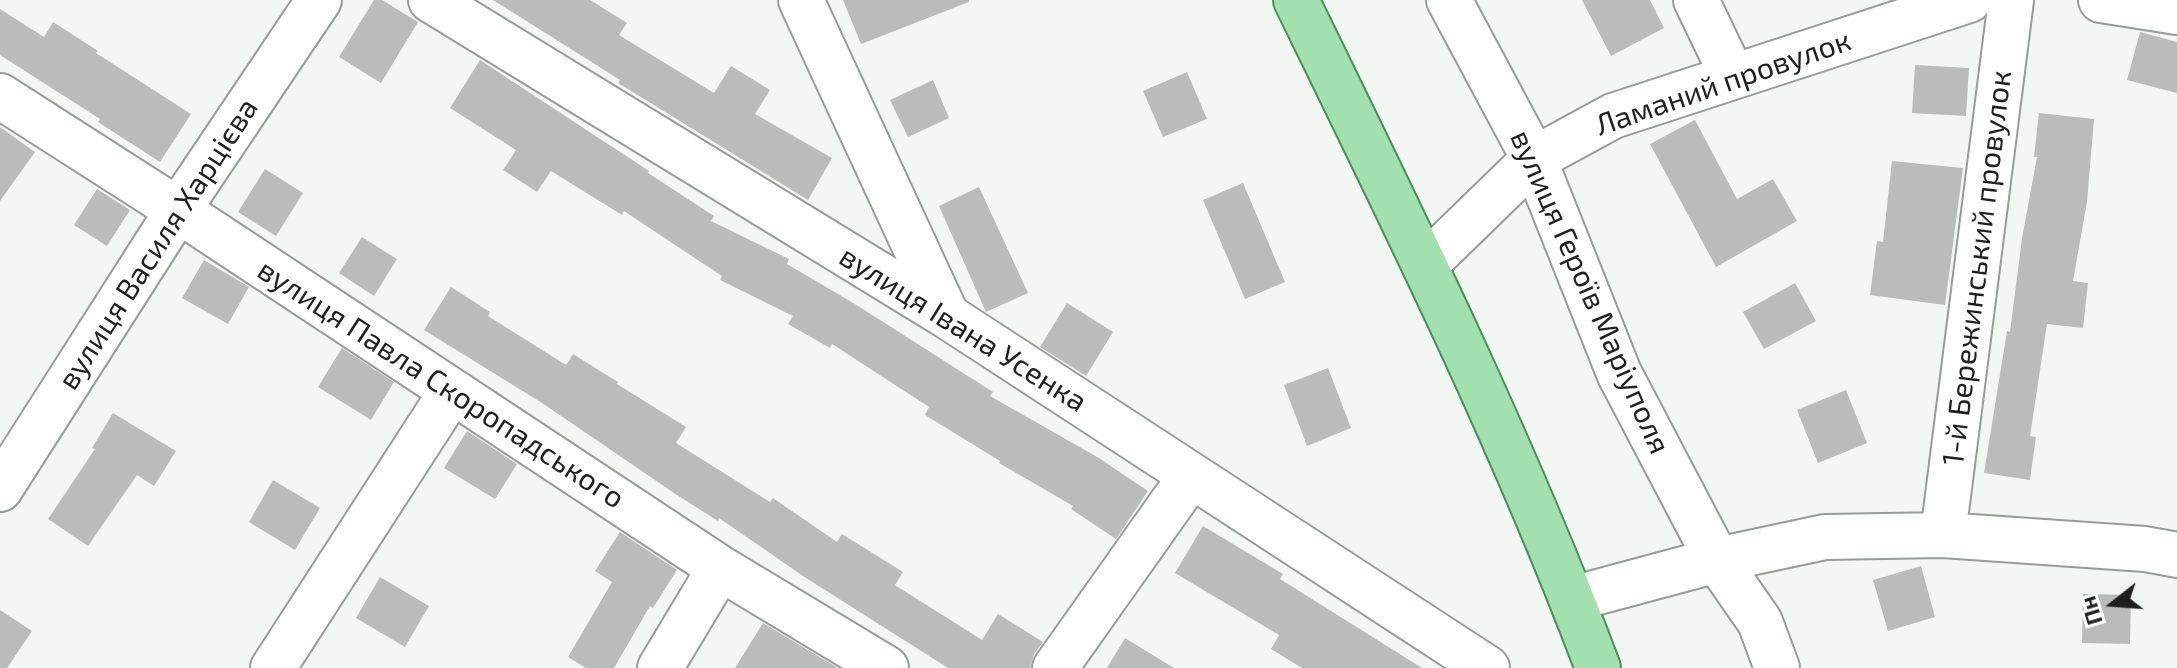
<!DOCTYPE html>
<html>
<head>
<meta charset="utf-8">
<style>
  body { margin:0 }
  #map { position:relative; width:2177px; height:668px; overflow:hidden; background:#f3f7f3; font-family:"Exo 2",sans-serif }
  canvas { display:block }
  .north { position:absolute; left:2073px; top:564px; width:80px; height:80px; -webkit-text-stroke:6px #fff; paint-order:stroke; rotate:253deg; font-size:22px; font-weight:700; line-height:32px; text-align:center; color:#1e1f1e }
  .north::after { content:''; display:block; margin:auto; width:28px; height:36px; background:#1e1f1e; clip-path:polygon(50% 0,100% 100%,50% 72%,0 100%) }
</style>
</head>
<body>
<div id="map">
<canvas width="2177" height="668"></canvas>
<div class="north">Пн</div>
</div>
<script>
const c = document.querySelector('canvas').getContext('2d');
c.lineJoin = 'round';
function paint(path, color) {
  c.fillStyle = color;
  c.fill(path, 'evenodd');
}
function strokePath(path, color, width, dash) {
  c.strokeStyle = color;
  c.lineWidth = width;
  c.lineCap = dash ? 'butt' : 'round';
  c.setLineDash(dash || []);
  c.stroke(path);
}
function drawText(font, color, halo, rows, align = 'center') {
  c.font = font + ' "Exo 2",sans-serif';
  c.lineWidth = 7;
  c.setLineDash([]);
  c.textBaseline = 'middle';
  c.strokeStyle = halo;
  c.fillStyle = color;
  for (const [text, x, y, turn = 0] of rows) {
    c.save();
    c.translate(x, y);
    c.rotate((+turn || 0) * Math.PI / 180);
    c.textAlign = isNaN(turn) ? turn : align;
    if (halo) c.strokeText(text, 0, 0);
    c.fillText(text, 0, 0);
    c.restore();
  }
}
const building = new Path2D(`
  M374,0H382L418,22L381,83L339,57Z
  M493,0H590L627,23L619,35L714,93L731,66L770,90L755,114L832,158L808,200L618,83L620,80Z
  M843,0H969V2L861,44Z
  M1582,0H1650L1664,28L1611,56Z
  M0,9L44,37L53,22L98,51L96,53L191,114L160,162L98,122L100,119L0,55Z
  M2140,32L2177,42V93L2127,80Z
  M480,60L649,171L648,173L714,216L711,221L789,259L787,264L855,304L993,392L990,396L1099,458L1148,491L1116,539L1071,509L1073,506L999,463L1000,461L925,415L929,407L832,344L830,348L788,324L793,316L720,280L722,276L624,211L622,215L551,171L537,192L503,170L516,150L450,108Z
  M1915,65L1969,68L1966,116L1912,113Z
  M1187,72L1207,119L1163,137L1143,91Z
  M933,80L949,118L908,137L890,100Z
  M2039,113L2094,119L2087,202L2073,281L2088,283L2083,328L2047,324L2030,436L2036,437L2030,480L1984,473L2007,331L2010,332L2022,238L2037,157H2034Z
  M1695,120L1737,199L1773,179L1797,221L1716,267L1650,144Z
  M0,127L35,152L0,201Z
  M1892,161L1963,168L1945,305L1870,295L1877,241L1883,242Z
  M265,169L303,193L276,236L238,212Z
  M1243,183L1285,282L1245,299L1203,200Z
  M979,187L1028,293L986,312L939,206Z
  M97,189L130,210L107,246L74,225Z
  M362,237L397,259L374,296L339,273Z
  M204,260L249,287L228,324L182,298Z
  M1795,283L1816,321L1764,349L1743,312Z
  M451,287L490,312L488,316L566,365L573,354L618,382L617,384L686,427L676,443L770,502L773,498L837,542L842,534L903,572L895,585L982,640L998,614L1043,642L1034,654L1030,668H948L803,576L719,518L718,521L677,495L542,403L424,330Z
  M1067,303L1113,332L1086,376L1040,347Z
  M342,348L394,382L371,420L318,387Z
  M1328,368L1351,428L1307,446L1284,385Z
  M1846,390L1867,443L1818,463L1797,410Z
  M113,413L176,451L154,486L137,475L88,546L48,519L95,449L92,448Z
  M467,431L517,464L495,499L444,468Z
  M273,480L320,508L295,550L249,522Z
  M1203,526L1283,574L1280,579L1422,668H1302L1271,649L1279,635L1175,573Z
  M620,532L677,570L653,608L650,606L614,668H586L568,657L612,582L595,571Z
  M1921,566L1935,617L1888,631L1873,580Z
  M380,577L429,606L405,647L356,618Z
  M2083,594L2131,595L2130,644L2082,643Z
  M0,610L32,631L7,668H0Z
  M763,623L838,668H735Z
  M1125,638L1174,668H1107Z`);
const minor = new Path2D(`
  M431,0L947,316L1487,668
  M801,0L947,316
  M1449,0L1534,159L1619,373L1717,560L1760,622L1777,668
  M1696,0L1733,77
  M2101,0L2177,12
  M0,96L178,210L720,568L886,668
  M1425,265L1534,159L1613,116L1969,0
  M0,489L178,210L319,0
  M1943,535L2011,0
  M1572,599L1717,560L1825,537L1943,535L2145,549L2177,555
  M273,668L452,391
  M660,668L720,568
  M1055,668L1191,476`);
const major = new Path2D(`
  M1296,0C1403,219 1512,439 1598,668`);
const streetNames = [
  ["Ламаний провулок",1723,83,-19],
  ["вулиця Василя Харцієва",158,244,-57],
  ["1-й Бережинський провулок",1977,268,-83],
  ["вулиця Героїв Маріуполя",1590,292,66],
  ["вулиця Івана Усенка",963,329,32],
  ["вулиця Павла Скоропадського",441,384,33]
];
paint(building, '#b9bcb9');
strokePath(minor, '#989c99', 48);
strokePath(major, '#4d8f5b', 48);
strokePath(minor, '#fff', 44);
strokePath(major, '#a3e0b0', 44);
drawText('30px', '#1e1f1e', '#fff', streetNames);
</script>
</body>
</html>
